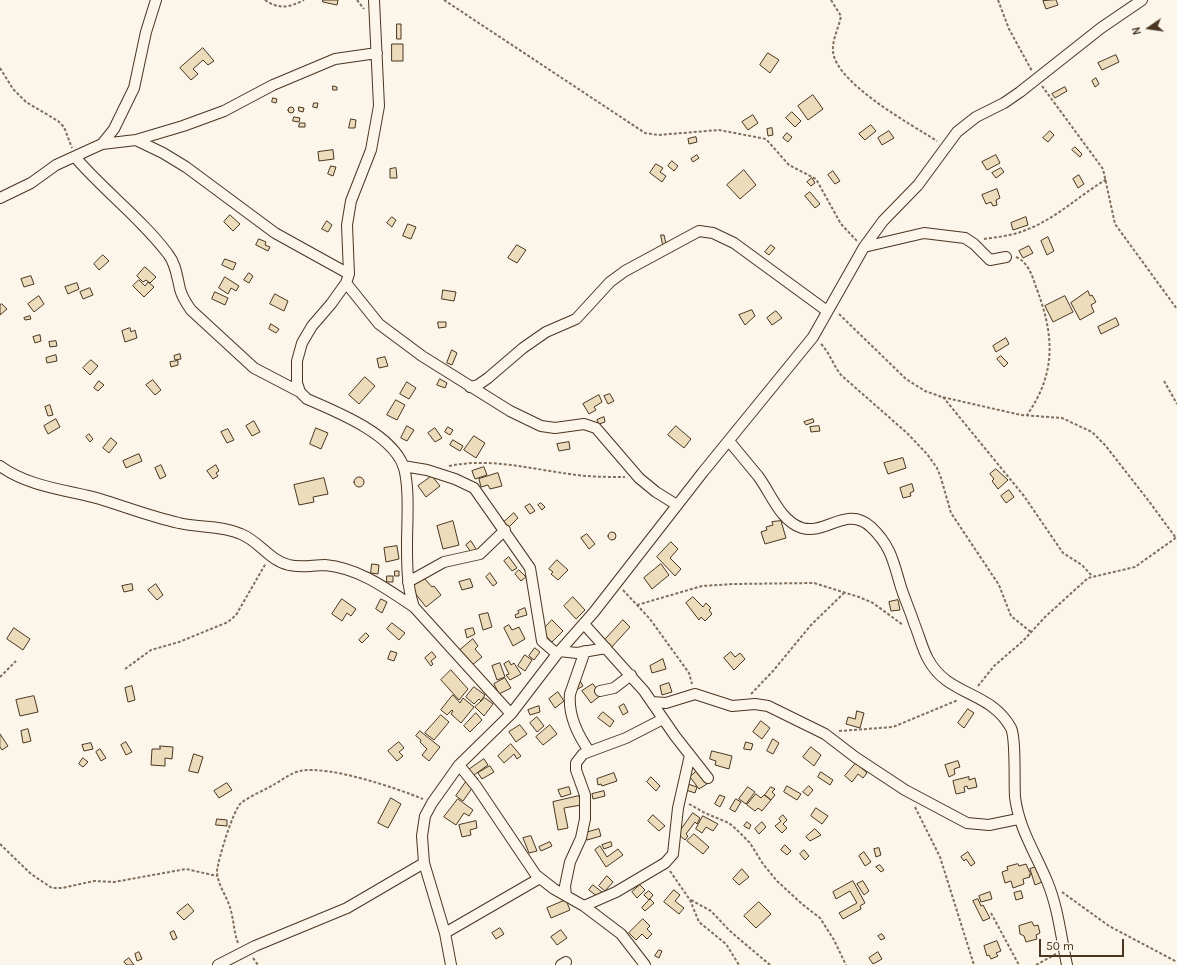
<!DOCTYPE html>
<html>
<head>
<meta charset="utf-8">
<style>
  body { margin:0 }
  #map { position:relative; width:1177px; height:965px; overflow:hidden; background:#fbf6e9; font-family:Karla,sans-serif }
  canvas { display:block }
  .north { position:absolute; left:1129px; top:8px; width:40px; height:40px; -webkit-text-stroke:3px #fbf6e9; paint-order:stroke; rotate:257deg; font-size:11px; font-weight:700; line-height:16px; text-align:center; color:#4a3520 }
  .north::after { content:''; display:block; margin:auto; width:14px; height:18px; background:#4a3520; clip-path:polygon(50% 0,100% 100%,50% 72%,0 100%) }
  .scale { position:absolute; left:1039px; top:939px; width:85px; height:18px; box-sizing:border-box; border:2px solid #4a3520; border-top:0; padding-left:5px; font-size:12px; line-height:14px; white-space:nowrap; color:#4a3520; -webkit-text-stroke:3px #fbf6e9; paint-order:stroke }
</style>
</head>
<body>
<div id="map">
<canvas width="1177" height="965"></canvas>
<div class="north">N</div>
<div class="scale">50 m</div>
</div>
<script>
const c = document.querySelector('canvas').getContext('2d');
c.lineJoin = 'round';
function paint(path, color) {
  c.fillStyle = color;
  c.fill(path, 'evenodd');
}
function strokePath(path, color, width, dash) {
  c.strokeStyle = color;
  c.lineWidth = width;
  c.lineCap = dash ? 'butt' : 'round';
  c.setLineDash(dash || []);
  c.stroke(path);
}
const building = new Path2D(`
  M323,0H338L337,5L323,2Z
  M1056,0L1058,5L1046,9L1043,1Z
  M397,24H401V39H397Z
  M392,44H403V61H392Z
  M203,48L214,61L208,65L203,60L193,69L198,74L191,80L180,68Z
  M768,53L779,60L770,73L760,65Z
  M1116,55L1119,62L1102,70L1098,63Z
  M1096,78L1099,84L1095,87L1092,81Z
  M333,86L337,87V90H333Z
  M1065,87L1067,91L1055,98L1052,94Z
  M813,95L823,109L808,120L798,106Z
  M273,98L277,99L276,103L272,102Z
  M314,103H318L317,108L313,107Z
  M288 110a3 3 0 1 1 6 0a3 3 0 1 1-6 0Z
  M299,107L304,108L303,112L299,111Z
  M792,112L801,121L795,127L786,118Z
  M753,115L758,123L748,130L742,122Z
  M294,117L300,118L299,122L293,121Z
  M351,119L356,120L355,128H349Z
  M300,123H305V127H299Z
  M871,125L876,131L865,140L859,134Z
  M772,128L773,135L768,136L767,129Z
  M889,131L894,138L882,145L878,138Z
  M1050,131L1054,135L1048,142L1043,138Z
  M787,133L792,137L788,142L783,138Z
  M696,137L697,142L689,144L688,139Z
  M1075,147L1082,154L1080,157L1072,150Z
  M333,150L334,159L319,161L318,152Z
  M697,155L699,158L693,162L691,159Z
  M996,155L1000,163L987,170L982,162Z
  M672,161L678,166L674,171L668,166Z
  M656,164L663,168L660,172L666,176L662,182L650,173Z
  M331,166L336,167L333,176L328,174Z
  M396,168L397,178H390V169Z
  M1001,168L1004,172L996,178L992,173Z
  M744,170L756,185L740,199L727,185Z
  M833,171L840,181L835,184L828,175Z
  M1079,175L1084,184L1078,188L1073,179Z
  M812,178L815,183L811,186L807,182Z
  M997,189L1000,198L996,200L997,205L993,206L991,202L986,204L982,195Z
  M810,192L820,204L815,208L805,196Z
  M230,215L240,224L233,231L224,222Z
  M392,217L396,220L392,227L387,223Z
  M1026,217L1028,225L1013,230L1011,223Z
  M327,221L332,225L328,232L322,229Z
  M408,224L416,227L411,239L403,236Z
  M661,235H664L666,244L663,245Z
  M1048,237L1054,251L1047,255L1041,241Z
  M259,239L266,242L265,245L270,247L268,251L256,245Z
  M517,245L526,250L517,263L508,258Z
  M771,245L775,248L769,255L765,252Z
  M1029,246L1033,253L1023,258L1019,251Z
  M103,255L109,261L99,270L94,264Z
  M225,259L236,263L233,270L222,265Z
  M145,267L156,277L150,283L146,280L143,282L137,276Z
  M249,273L253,276L249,283L244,280Z
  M31,276L34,284L24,287L21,279Z
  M225,277L239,286L236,291L231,288L228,294L219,288Z
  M139,280L145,286L148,282L154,287L144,297L133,286Z
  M77,283L79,289L68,294L65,287Z
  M90,288L93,295L83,299L80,292Z
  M443,290L456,292L454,301L442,299Z
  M1088,291L1090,296L1092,295L1096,302L1091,305L1094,312L1080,320L1071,303Z
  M215,292L228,298L225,305L212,299Z
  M275,294L288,301L284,311L270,304Z
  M39,296L44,304L34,312L28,304Z
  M1065,296L1073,312L1053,322L1045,306Z
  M2,304L7,309L0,315V305Z
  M752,310L755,316L745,325L739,315Z
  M776,311L782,318L772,325L767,318Z
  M30,316L31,319L25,320L24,318Z
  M1116,318L1119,325L1101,334L1098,327Z
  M438,322H446V327L439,328Z
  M271,324L279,329L276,333L269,329Z
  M130,328L131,332L135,330L137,338L125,342L122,331Z
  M40,335L41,341L35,343L33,337Z
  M1006,338L1009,344L996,352L993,346Z
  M56,341L57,346L50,347L49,342Z
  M452,350L457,353L452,365L447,363Z
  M180,354L181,359L175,360L174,356Z
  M56,355L57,361L47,363L46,358Z
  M1001,356L1008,363L1004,367L997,359Z
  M385,357L388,366L379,368L377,359Z
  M91,360L98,366L90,375L83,368Z
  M178,361V365L171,367L170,362Z
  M365,377L375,386L359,404L349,395Z
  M440,379L447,383L445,388L437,385Z
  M153,380L161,390L155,395L146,385Z
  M99,381L104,385L98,391L94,388Z
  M407,382L416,388L409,399L400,394Z
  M610,394L614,401L608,404L604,396Z
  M599,395L602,402L594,407L596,410L589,414L583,404Z
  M396,400L405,405L397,420L387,415Z
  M50,405L53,415L48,416L45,407Z
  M604,417L605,422L599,424L597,420Z
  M56,419L60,427L48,434L44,426Z
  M813,419L814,422L806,425L804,422Z
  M254,421L260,432L252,436L246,426Z
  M407,426L414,430L407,441L401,438Z
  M676,426L691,439L684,448L668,435Z
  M819,426L820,431L811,432L810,427Z
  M448,427L453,430L450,435L445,432Z
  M316,428L328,433L321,449L310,444Z
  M435,428L442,438L435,442L428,433Z
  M228,429L234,440L227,443L221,432Z
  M89,434L93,439L90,442L86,437Z
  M474,436L485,443L476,458L464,450Z
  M111,438L117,443L109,453L103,448Z
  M453,440L463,446L460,451L450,445Z
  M569,442L570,449L559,451L557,444Z
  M139,454L142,461L126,468L123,461Z
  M903,458L906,468L888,474L884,463Z
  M161,465L166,476L160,479L155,468Z
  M216,465L219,471L216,473L218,476L213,479L207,471Z
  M484,467L487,475L475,479L472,471Z
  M996,469L1008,480L998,489L992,481L994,479L990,474Z
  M498,473L502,486L490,489L488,485L481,487L479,479Z
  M432,476L440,486L426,497L418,486Z
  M354 482a5 5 0 1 1 10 0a5 5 0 1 1-10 0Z
  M324,478L328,494L313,497L314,502L299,505L294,485Z
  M912,484L914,491L910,493L911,496L903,498L900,488Z
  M1009,490L1014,497L1006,503L1001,496Z
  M541,503L545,507L542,510L538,505Z
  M530,504L535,511L530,514L525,507Z
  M514,513L518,518L509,527L504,522Z
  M453,521L459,545L443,549L437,526Z
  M781,521L786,538L765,544L761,532L767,530L766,527L773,525L772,522Z
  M608 536a4 4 0 1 1 8 0a4 4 0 1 1-8 0Z
  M587,534L595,544L589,549L581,538Z
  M471,541L478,552L473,555L466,545Z
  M671,542L678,549L670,558L681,569L675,576L657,557Z
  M397,546L399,559L386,562L384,548Z
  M509,557L517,568L512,571L504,561Z
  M557,560L568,570L558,580L551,574L553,572L549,569Z
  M372,564L379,565L378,574L371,573Z
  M661,564L669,575L652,589L644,578Z
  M519,570L526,577L521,581L515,574Z
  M395,571H399V576H395Z
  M490,573L497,583L493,586L486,577Z
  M387,576H393V582H387Z
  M424,578L432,587L434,586L441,595L426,607L411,588Z
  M470,579L473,587L462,590L459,582Z
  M132,584L133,590L124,592L122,586Z
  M156,584L163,595L157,600L148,590Z
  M573,597L585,610L576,619L564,606Z
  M693,597L703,607L706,603L711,608L709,610L712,614L705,621L701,617L699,620L686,603Z
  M342,599L356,609L351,616L347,613L342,621L332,614Z
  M381,599L387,602L382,613L376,609Z
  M898,600L900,610L891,611L889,602Z
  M525,608L527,615L516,618L515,615L519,613L518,611Z
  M488,613L492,627L483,630L479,615Z
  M552,620L563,631L552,642L541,632Z
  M623,620L630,627L610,649L603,642Z
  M392,623L405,633L399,640L387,629Z
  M509,625L512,630L519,627L525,639L513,646L504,628Z
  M14,628L30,639L23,650L7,639Z
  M473,628L475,634L467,638L465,630Z
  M366,633L369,636L362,643L359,640Z
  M473,639L478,646L475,649L482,657L471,666L459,651Z
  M535,648L540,652L534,660L529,656Z
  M391,651L397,653L394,661L388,659Z
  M432,652L436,657L431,661L433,664L431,666L425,658Z
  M731,652L735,657L740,653L745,659L734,670L724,658Z
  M525,655L532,660L525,671L518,666Z
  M663,659L666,669L652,673L650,666Z
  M509,661L511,665L514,663L521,674L510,680L506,675L509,674L504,664Z
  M500,663L505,677L497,680L492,666Z
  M451,670L468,689L459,700L441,680Z
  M505,678L511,688L499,694L494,684Z
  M580,681L583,686L578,689L575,684Z
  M669,683L672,692L662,695L660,686Z
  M593,684L601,695L591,703L582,691Z
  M132,686L135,700L128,702L125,688Z
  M474,687L485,695L481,701L479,699L474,704L466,697Z
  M558,692L564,701L555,708L549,699Z
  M453,695L460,703L463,698L474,707L461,723L451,714L453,711L452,710L447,715L441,710Z
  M34,696L38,712L20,716L16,700Z
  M485,698L493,704L484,716L475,707Z
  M624,704L628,712L623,715L619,707Z
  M539,706L540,712L530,715L528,710Z
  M968,709L974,713L964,728L958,723Z
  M857,711L864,713L860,728L846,724L848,717L855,719Z
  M603,712L614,721L610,727L598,718Z
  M476,713L482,720L470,732L464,726Z
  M441,715L449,722L434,740L425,733Z
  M537,717L544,726L537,732L530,723Z
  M761,721L770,728L762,739L753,732Z
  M520,725L527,734L516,742L509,732Z
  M550,725L557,734L543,745L536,737Z
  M28,729L31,741L23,743L21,731Z
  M420,731L440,747L429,761L422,755L427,749L420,742L421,740L416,736Z
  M0,734L8,746L2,750L0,747Z
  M773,739L779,743L773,754L767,751Z
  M126,742L132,752L126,755L121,745Z
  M399,742L404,748L399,752L403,756L397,761L388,751Z
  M746,742L753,744L751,750L744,749Z
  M91,743L93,749L84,751L82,745Z
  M511,744L521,756L517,759L514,754L504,763L498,756Z
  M160,746L173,747L172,759L165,758V766L151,765L152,749H160Z
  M811,747L821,755L814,766L803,757Z
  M100,749L106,758L101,761L96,752Z
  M712,751L732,756L729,769L715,765L716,761L710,759Z
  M194,754L203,757L198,773L189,771Z
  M83,758L88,762L83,767L79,764Z
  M484,759L488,765L474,775L478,779L474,782L467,771Z
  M958,761L960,767L954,769L955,774L949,777L945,765Z
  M856,763L867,773L863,778L858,774L852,782L845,776Z
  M490,766L494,772L482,779L478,773Z
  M697,771L707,784L699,789L690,777Z
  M821,772L833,780L830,785L818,777Z
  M614,773L617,781L602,786L601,784L598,785L597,779Z
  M651,777L660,786L656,791L647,782Z
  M969,777V780L975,778L977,787L968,789L967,786L964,787L965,792L956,794L953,781Z
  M468,779L475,784L463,801L456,796Z
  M227,783L232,790L219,798L214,791Z
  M688,784L697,787L695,793L686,790Z
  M787,786L801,794L797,800L784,792Z
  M809,786L813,790L808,796L803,792Z
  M569,787L571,794L561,797L558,790Z
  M748,787L755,792L746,804L739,799Z
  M771,787L775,789L772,792L775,795L771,800L765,795Z
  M604,791L605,796L593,799L592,794Z
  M756,794L761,798L764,795L771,800L762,811L758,808L755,811L747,805Z
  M720,795L725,797L720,807L715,804Z
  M579,796L581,805L564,808L568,828L558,830L553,802Z
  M391,798L401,804L388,828L378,823Z
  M458,799L473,810L469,816L464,813L456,825L444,817Z
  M736,799L741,802L735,812L730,809Z
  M816,808L828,816L822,824L811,816Z
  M693,813L700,818L697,824L695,822L686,834L688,836L685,840L678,834Z
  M653,815L665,826L659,831L648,821Z
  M783,815L787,820L783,824L787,828L782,833L775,826L781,821L779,819Z
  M703,816L718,824L713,831L706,827L702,833L696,829Z
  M217,819L227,820V826L216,825Z
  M476,821L477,828L470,830L471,835L462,837L459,825Z
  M747,822L751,825L749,829L744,826Z
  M762,822L766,827L759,834L755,829Z
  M599,829L601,836L587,840L585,833Z
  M815,829L821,835L810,841L806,837Z
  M694,834L709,847L703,854L687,841Z
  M531,836L537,851L529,853L523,838Z
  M550,842L552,846L541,851L539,847Z
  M611,842L612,846L604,849L602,845Z
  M785,845L791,851L787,855L781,850Z
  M600,846L607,857L618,849L623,855L606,867L595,850Z
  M879,848L881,855L876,857L874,849Z
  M804,850L809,856L805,860L800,854Z
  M864,852L871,862L865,866L859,856Z
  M968,852L975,863L971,866L966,859L964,861L961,857Z
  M1018,864L1019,866L1026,864L1031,875H1029L1030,877L1023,879L1024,884L1013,888L1011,881L1005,883L1002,872L1008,870L1007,867Z
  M880,865L884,870L881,872L876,867Z
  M1036,867L1042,882L1035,885L1030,869Z
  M742,869L749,877L739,885L733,879Z
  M607,876L613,882L605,891L599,886Z
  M853,881L865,903L860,906L861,909L843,919L839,913L857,903L850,891L836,899L833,892Z
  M863,881L869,891L864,895L857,884Z
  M593,885L602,892L598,897L589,890Z
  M640,885L645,890L637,898L632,892Z
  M674,890L680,895L675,901L684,908L679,914L664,902Z
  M649,891L653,895L649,900L644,895Z
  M1021,891L1023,898L1016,900L1014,893Z
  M990,892L992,899L981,902L979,896Z
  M650,899L654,903L645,911L642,908Z
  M978,899L981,906L983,905L990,918L983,921L973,901Z
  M566,900L570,910L551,918L547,908Z
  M759,902L771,914L756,928L744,916Z
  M188,904L194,911L184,920L177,913Z
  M643,919L650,926L647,929L652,934L647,939L642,934L636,940L629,933Z
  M1032,922L1034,926L1038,925L1040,933L1036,935L1037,939L1026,942L1024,936L1020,934L1019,926Z
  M500,928L504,934L496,939L492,933Z
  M561,930L567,938L557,945L551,937Z
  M174,931L177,938L173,940L170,933Z
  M882,934L885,938L881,940L878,936Z
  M997,941L1001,951L996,953L998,956L991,959L989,955L987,956L984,946Z
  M659,950L662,951L659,958L655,956Z
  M139,952L142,959L137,961L135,954Z
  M878,952L882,959L873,964L869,958Z
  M129,958L134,965H127L124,962Z`);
const path = new Path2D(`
  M265,0C279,10 290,7 304,0
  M357,0L364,9
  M444,0L645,133L658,135L719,130L766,139L789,165L816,179L841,224L857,241
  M831,0L841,16C839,27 832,40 833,51C835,83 912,125 937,141
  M998,0L1009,29L1032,71
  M0,68L13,89L26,102L58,121L64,127L72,148
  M1042,86L1103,169L1115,224L1177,309
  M984,239C997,237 1011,236 1023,231C1055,220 1078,196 1107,179
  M1016,257C1028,262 1032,275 1036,287C1054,334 1057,372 1027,415
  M839,314L906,379L925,391L942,397L1021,415L1062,418L1092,432L1105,445L1148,500L1176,538
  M821,344C830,353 833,365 841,375L907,433L927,454L937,468L941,478L951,513L999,585L1011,616L1031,632
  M1164,381L1177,404
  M943,397L1024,496L1063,553L1082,565L1092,576
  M449,466C492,457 534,470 577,475C593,477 609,477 625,477
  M623,590L650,619L689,673L692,684
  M637,605L702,586L734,584L814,583L859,597L873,603L903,625
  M125,669L151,650L179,642L228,622L236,615L266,563
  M0,677L16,661
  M978,686L994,666L1023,641L1045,617L1088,578L1135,567L1177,537
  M751,694L773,671L811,625L845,592
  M839,731L893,727L958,700
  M689,804L705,813L729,823L736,829L750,843L763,864L777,881L802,904L820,918L834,940L846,965
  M915,807L940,857L974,965
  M0,844L31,874L52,888H62L94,881L114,882L186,869L217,876
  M670,871L690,900L699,922L726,944L739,965
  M1062,892L1109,926L1177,962
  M691,900L711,911L730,931L770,965
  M991,913L1019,965
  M238,943C234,933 234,922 231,911C228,897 217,885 217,871C218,860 233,810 241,803C250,796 263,791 273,785C281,781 290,773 300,771C329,765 396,788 423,799
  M253,958L258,965
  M1036,965L1056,954`);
const street = new Path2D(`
  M374,0L379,106L371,150L351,201L347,225L349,274L346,283L331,304L312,326L302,343L297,361V383L300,392L307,399C337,412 390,433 403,465C410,484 407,523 407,544C407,566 407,587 414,607L511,714
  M136,140L163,153L186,167L275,233L349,274
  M102,144L136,140L183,126L224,111L273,85L335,59L377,53
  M75,157C104,191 141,218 168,254C176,264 177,277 180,289C182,297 186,303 191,310L254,368L300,392
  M0,198L31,183L56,165L102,144L114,129L134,88L146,32L156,0
  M864,247L924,233L965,238L974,244L990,260L1006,257
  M346,283L379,324L422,356L510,411L541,426L555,428L584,424L596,428L639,478L656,492L677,505
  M470,387L478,385L488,378L523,348L546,332L576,319L610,282L625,271L699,231L713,233L734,243L827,311
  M729,441C739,453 748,464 758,476C771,493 780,521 802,528C826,535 847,505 871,527C890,545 893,560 900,584C904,598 910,610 914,623C919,635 922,648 928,659C948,697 990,690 1011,728C1016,738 1014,782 1015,797C1019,829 1035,852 1047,881C1058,907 1061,937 1067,965
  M0,466C29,487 67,490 100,499C126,507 152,517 179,523C199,528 221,525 241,534C259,541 270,561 289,565C301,568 313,565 325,565C359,568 387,589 414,607
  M403,466L427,470L455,479L474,488L530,568L542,641L557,654
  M408,582L444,562L480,554L505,530
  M584,624L644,691L675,736L708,778
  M559,651L577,653L606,648
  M585,651L570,694C568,715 577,734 589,751
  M600,691L614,688L631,675
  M652,702L666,703L695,694L732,706L755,704L768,706L825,734L855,757L905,790L967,823L989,825L1018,819
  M459,765L476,786L536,875L554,889L584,906L621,934L645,965
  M566,896L565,886L570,862L581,838L585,819V795L576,770V763L583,754L626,738L663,719
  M584,906L616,892L665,863L673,854L678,808L690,755
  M445,933L540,878
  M218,965L255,946L347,908L424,863
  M451,965L445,933L424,863L422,836L425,816L432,803L459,765L511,714L557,654L594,612L703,472L813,337L864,247L883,221L918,185L957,132L976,117L1004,103L1020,92L1101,28L1142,0
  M561,965L566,962`);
paint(building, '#ecdcbc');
strokePath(building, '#4a3520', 1);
strokePath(street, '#4a3520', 12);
strokePath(path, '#7f6f5c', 2, [3, 2]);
strokePath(street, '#fbf6e9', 10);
</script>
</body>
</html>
